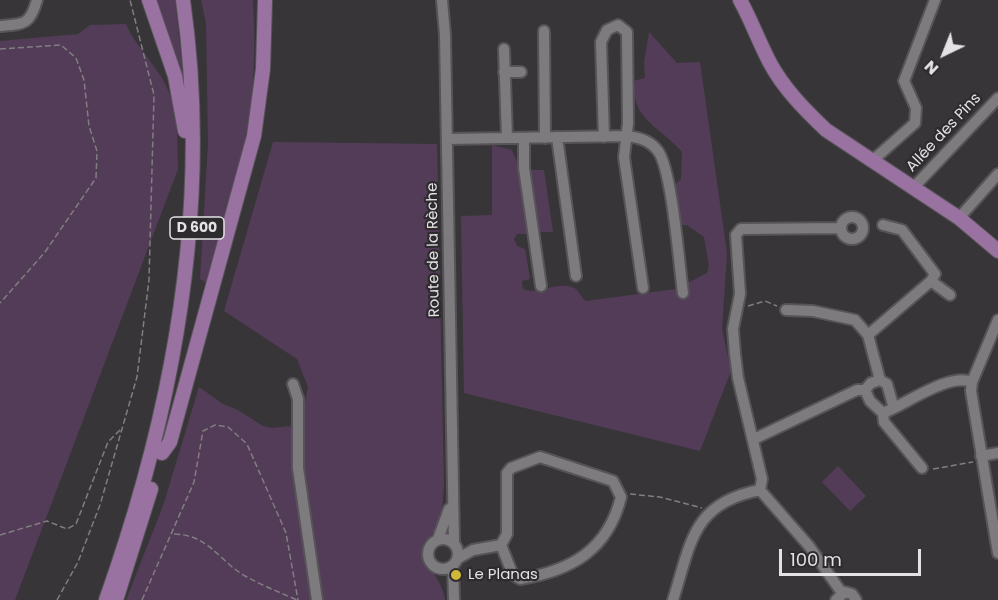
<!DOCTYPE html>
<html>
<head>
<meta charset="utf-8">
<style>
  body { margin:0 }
  #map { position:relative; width:998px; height:600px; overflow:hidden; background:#383538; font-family:Poppins,sans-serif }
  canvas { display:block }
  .north { position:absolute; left:914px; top:24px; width:60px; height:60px; -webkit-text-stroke:4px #2e2b2e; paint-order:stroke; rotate:223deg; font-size:16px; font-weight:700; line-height:24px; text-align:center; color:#e4e2e4 }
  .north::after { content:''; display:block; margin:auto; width:21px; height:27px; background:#e4e2e4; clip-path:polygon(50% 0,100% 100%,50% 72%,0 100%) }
  .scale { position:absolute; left:779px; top:549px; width:142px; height:27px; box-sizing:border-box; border:3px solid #e4e2e4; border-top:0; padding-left:8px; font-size:18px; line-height:21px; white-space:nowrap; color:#e4e2e4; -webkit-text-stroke:4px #2e2b2e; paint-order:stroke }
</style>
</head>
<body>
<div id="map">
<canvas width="998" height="600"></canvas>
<div class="north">N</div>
<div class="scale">100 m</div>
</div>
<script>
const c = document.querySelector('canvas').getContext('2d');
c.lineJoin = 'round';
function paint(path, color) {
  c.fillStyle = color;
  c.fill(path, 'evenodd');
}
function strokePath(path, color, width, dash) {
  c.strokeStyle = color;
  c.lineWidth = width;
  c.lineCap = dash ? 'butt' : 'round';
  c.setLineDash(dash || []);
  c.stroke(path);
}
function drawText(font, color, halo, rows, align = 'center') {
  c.font = font + ' Poppins,sans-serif';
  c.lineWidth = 4.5;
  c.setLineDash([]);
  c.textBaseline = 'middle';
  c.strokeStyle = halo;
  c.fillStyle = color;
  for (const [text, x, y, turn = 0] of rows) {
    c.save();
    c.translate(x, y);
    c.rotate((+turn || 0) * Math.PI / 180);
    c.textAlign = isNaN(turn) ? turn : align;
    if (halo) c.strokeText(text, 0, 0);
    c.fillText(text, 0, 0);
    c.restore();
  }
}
const green = new Path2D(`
  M155,0H175L184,84Z
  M201,0H253C255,37 255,73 250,110C243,169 223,226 207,283L200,279L208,144L206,23Z
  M126,24C136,48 158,66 168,90C179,114 177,143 178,169L15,600H0V41L78,34L90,25Z
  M649,32L677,63L700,62L727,253L722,329L731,371L700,451L464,393L461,216L492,215V145L512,150L519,167L530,230L526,234H517L514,239L517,246L525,249L530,279L522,281L523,289C540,296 556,280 574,288C579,290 581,298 586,301L676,289L707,273L709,266L704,237L687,225H680L674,186L681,179L682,152C659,125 633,122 633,81L645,78L644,63Z
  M273,142L437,144L444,485C442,509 443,526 424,542C421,566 443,578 445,600H126L163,506L199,387L223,404L238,410L263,426L272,428L301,425L308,387L297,359L224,311Z
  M528,170H544L553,232H537Z
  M838,466L866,496L850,511L822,482Z`);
const path = new Path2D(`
  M0,49L61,45L76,58L84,80L89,126L97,151L96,178L45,252L0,303
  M748,306L765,301L777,306
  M933,469L973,462
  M630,494L660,497L702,508
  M174,534C209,535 218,560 245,576C261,585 279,592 297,600
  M0,535L47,521L67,529L76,524L108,442L121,429
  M57,600L78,562L100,505L137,377L149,280L154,95L130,0
  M142,600L194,482L203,431L215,425L228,427L247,444L286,533L298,600`);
const minor = new Path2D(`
  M442,0L445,35L454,543
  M0,26C24,24 30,25 37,0
  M544,31L545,138
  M504,49L507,138
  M504,72H521
  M557,137L576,276
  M604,137L601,42L607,30L618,25L627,32L628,123L624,157L643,288
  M524,138V168L541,286
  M447,139L626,136C638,137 650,140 658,151C672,170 679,264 683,293
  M872,161L915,123L916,108L904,81L935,0
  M913,188L998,98
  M841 228a11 11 0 1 1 22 0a11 11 0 1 1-22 0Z
  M959,218L998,174
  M841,228L741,229L736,235L740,294L733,329L735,354L738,378L762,479L760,490L809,546L842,593
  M931,281L950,295
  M786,310L813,311L855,320L868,335L880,380L887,384L893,405
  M998,320L972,382L971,391L998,553
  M868,335L931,281L935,274L902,230L883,225
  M880,380L871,383L865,390L870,401L883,413C905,405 949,372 972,382
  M293,384L298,399V468L317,600
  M883,413L884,422L922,468
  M754,439L857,390H865
  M981,456L998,453
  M540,457L613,481L621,497C608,550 571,571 520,579L513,575L501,545L507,534V473L511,468Z
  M428 554a15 15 0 1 1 30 0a15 15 0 1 1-30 0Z
  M438,539L449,509
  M457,559L473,550L501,545
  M453,565L454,600
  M673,600C691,543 692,503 760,490
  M836,600L845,592L852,594L856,600`);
const major = new Path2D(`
  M149,0L175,76L185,131
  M740,0C751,20 759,42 770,63C784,89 805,110 826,130L959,218L998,251
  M162,453L170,442L254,136L263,69L265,0
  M106,600C174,409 212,203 183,0
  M116,600L151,489`);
const markers = [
  [456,575,6,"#cfb837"]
];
const shields = [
  [197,228,54]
];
const shieldNames = [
  ["D 600",197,228]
];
const streetNames = [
  ["Allée des Pins",944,133,-47],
  ["Route de la Rèche",434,250,-91]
];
const poiNames = [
  ["Le Planas",468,575]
];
paint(green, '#533c58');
strokePath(minor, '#565457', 14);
strokePath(major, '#565457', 16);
strokePath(path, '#817e81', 1.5, [6, 3]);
strokePath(minor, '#7e7b7f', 10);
strokePath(major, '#9972a2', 14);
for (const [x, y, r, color] of markers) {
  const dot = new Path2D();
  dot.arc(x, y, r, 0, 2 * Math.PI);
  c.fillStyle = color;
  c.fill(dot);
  strokePath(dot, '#2e2b2e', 2);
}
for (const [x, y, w] of shields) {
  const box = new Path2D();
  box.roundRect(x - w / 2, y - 11, w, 22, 4.5);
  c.fillStyle = '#2e2b2e';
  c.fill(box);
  strokePath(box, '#e4e2e4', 1.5);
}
drawText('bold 14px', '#e4e2e4', null, shieldNames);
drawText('15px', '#e4e2e4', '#2e2b2e', streetNames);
drawText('15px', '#e4e2e4', '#2e2b2e', poiNames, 'left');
</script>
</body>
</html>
